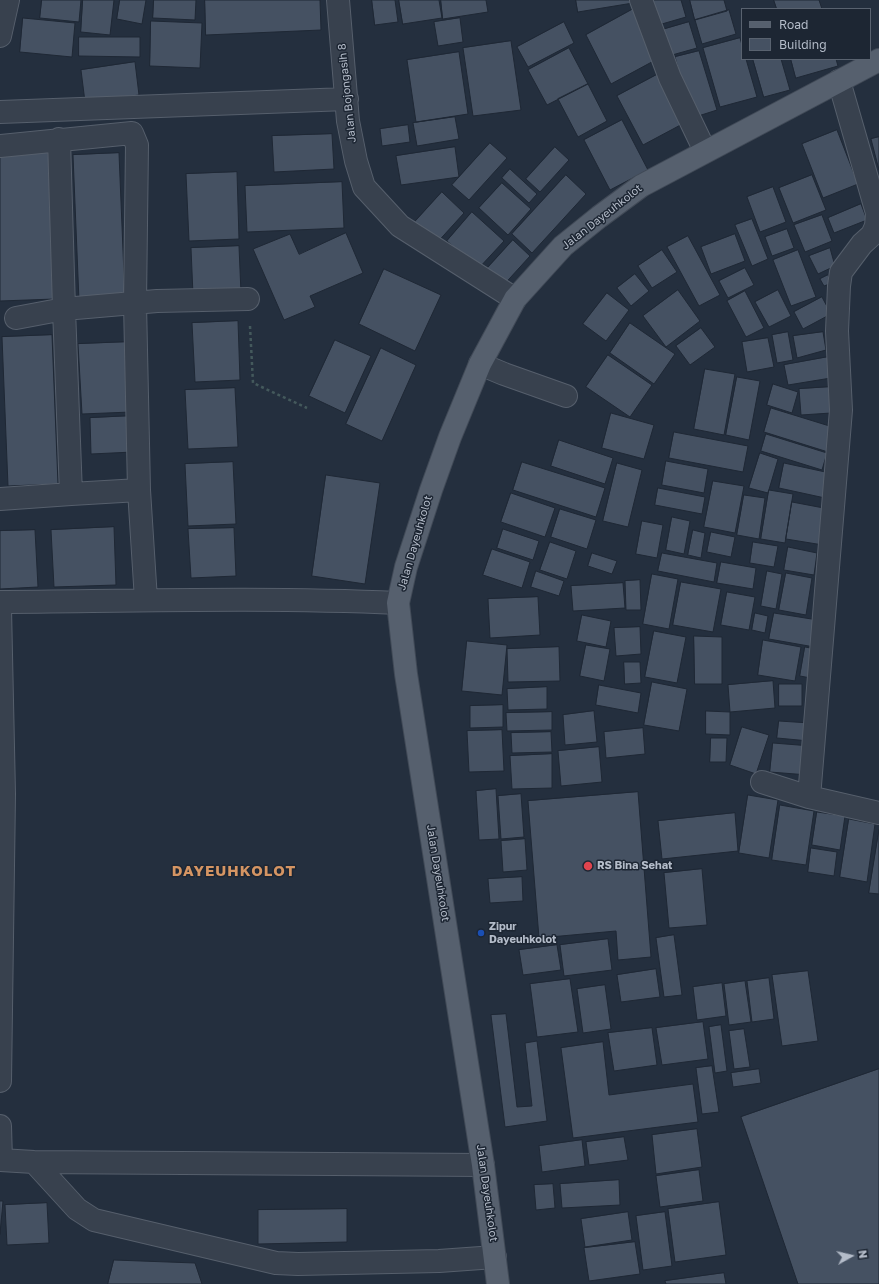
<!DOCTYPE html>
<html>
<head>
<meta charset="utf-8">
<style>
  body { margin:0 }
  #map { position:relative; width:879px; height:1284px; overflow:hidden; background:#242f3e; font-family:"Golos Text",sans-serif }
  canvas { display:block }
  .legend { position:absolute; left:741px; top:8px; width:130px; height:52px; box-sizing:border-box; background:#1d2633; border:1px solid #59626f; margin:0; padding:5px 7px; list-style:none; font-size:12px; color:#b4bcc9 }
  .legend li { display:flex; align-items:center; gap:8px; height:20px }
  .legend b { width:20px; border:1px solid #59626f }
  .north { position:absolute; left:831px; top:1236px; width:40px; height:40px; -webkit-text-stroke:3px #1d2633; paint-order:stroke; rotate:82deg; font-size:11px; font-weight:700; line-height:16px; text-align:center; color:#b4bcc9 }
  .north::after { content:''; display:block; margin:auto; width:14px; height:18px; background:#b4bcc9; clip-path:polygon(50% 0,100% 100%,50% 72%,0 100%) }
</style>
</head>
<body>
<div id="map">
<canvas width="879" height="1284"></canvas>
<ul class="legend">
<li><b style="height:5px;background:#56606e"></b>Road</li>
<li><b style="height:11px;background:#455162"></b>Building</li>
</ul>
<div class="north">N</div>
</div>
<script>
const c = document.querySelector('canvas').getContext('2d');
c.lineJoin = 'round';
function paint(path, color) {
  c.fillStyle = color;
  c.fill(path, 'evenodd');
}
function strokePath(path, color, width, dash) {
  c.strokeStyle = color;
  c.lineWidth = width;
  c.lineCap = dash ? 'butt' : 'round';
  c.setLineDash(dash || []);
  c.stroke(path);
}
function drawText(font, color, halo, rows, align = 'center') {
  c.font = font + ' "Golos Text",sans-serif';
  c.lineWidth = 3;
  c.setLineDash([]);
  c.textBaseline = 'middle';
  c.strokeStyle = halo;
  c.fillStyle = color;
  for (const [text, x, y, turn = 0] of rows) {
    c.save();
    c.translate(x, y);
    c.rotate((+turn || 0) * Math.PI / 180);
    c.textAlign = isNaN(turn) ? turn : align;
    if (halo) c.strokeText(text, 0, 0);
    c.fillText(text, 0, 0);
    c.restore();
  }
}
const building = new Path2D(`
  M42,0H81L79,22L40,18Z
  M83,0H114L110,35L81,32Z
  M120,0H146L142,24L117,19Z
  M154,0H196L195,20L153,18Z
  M205,0H320L321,30L206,35Z
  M372,0H395L398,22L375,25Z
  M399,0H439L442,18L403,24Z
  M441,0H486L488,12L443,19Z
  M576,0H633V3L578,12Z
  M648,0H681L686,17L655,26Z
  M690,0H724L727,11L695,20Z
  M774,0H819L822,9H777Z
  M635,8L661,57L611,84L586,35Z
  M729,10L736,34L702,44L695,20Z
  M23,18L75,23L72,57L20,52Z
  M460,18L463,42L438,46L434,22Z
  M151,21L202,23L200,68L150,66Z
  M564,22L574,43L528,67L517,47Z
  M689,22L697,48L665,57L658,31Z
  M79,37H140V57L79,56Z
  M740,38L742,45V59H746L757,97L720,107L703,48Z
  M511,41L521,110L473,116L463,48Z
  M569,48L588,84L547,105L528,70Z
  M699,51L717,110L692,118L675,57Z
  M459,52L468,114L416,122L407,60Z
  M753,59H781L790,90L764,97Z
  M791,59H836L838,66L796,78Z
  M135,62L139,95L85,102L81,70Z
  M662,72L688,121L643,145L617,96Z
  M588,84L607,121L578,137L558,99Z
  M455,117L459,139L417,146L413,123Z
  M622,120L648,170L610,190L584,140Z
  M408,125L410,142L382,146L380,129Z
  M837,130L858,184L823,198L802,144Z
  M332,134L334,169L274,172L272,136Z
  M879,137V170L871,139Z
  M490,143L507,158L469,200L452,185Z
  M48,147L55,299L0,301V149Z
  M455,147L459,177L401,185L396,156Z
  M555,147L569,160L540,192L526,179Z
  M119,153L125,299L79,301L73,155Z
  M510,169L537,194L529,203L502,178Z
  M237,172L239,239L189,241L186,174Z
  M566,175L586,194L532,253L512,234Z
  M812,175L826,210L793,223L779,188Z
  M342,182L344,228L247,232L245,186Z
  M502,183L531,209L508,235L479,208Z
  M773,187L786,222L760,232L747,197Z
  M442,192L464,213L434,246L412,225Z
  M861,204L867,220L834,233L828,218Z
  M472,212L504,241L478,269L447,241Z
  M822,215L832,241L805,252L794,225Z
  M752,219L768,259L752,266L735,225Z
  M787,229L794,248L772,256L765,237Z
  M346,233L363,273L310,296L315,307L284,320L253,249L290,234L299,254Z
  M735,234L745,261L711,274L701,247Z
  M688,236L720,295L699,306L667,247Z
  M513,240L530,256L500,289L483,273Z
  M239,246L241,293L193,295L191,248Z
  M830,248L835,266L818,274L809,256Z
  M662,250L677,272L652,288L638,266Z
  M798,250L816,297L791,306L773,260Z
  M745,268L754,285L728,298L719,281Z
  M384,269L441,295L415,351L359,324Z
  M635,274L649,291L631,306L617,288Z
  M828,275L832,283L824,286L820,279Z
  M678,290L700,321L666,347L643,316Z
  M778,290L791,316L769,327L755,302Z
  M745,291L764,328L746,337L727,301Z
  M607,293L629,310L606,341L583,324Z
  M822,297L831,314L803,329L794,312Z
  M238,321L240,380L195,382L192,323Z
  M630,323L675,354L654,384L610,353Z
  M701,328L715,347L690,365L676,346Z
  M788,332L793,360L777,363L772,335Z
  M823,332L826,350L797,358L793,336Z
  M52,335L58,484L8,486L2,337Z
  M768,338L774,367L747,372L742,342Z
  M335,340L371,356L345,413L309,396Z
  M128,342L131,412L82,414L78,344Z
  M381,348L416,365L382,441L346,424Z
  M608,355L652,385L630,417L586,387Z
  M828,357L831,378L788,385L784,365Z
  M705,369L735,374L724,435L694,429Z
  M737,377L760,381L749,440L726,435Z
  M773,384L798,392L792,413L767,405Z
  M830,387L831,413L801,415L799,389Z
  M235,388L238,447L188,449L185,390Z
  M771,408L836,428L828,452L764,432Z
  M611,413L654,425L644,459L602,448Z
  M131,416L133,452L91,454L90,418Z
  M674,432L748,446L743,472L669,458Z
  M766,434L827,453L822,470L761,451Z
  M559,440L613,458L605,484L551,466Z
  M760,453L778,459L768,493L749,488Z
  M666,461L708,469L704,493L662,485Z
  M233,462L236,524L188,526L185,464Z
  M522,462L605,488L596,517L513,490Z
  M617,463L642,470L628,527L603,521Z
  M784,463L830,473L825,498L779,488Z
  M326,475L380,483L365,584L312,576Z
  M713,481L744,486L735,533L704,527Z
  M658,488L705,497L702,514L655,505Z
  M769,490L793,494L785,543L761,539Z
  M511,493L555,508L545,537L501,522Z
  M744,495L765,498L759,539L737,535Z
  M792,502L829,509L823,545L786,539Z
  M560,509L596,520L587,549L551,537Z
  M672,517L690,521L684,554L666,550Z
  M642,521L663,525L657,558L636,554Z
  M114,527L116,585L54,587L51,530Z
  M234,528L236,576L191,578L188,529Z
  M503,529L539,541L533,560L497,548Z
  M35,530L38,587L0,589V531Z
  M693,530L705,533L701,558L688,555Z
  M711,532L735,537L731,557L707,552Z
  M550,542L576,551L567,579L540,570Z
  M753,542L778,546L774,567L750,563Z
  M788,547L817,553L814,575L784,570Z
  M492,549L530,562L522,588L483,575Z
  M592,553L617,561L612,574L588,566Z
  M662,553L717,563L714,582L658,571Z
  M721,562L756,568L753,589L717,583Z
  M536,571L564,581L559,596L531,587Z
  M767,571L782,574L776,609L761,606Z
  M786,573L812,578L806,615L779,610Z
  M652,574L678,579L669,629L643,624Z
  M640,580L641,610H626L625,581Z
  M681,582L721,589L713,632L673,625Z
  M623,583L625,608L573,611L571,586Z
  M727,592L755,597L749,630L721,625Z
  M538,597L540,635L490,638L488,599Z
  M755,613L768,616L765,633L752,630Z
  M774,613L824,621L820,648L769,639Z
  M582,615L611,621L606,647L577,641Z
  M640,627L641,654L616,656L614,628Z
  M654,631L686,637L677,683L645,677Z
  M694,636L722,637V684H695Z
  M763,640L801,647L795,681L758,675Z
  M467,641L507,645L502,695L462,691Z
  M586,645L610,649L604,681L580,676Z
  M559,647L560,681L508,682L507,649Z
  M805,647L821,650L816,679L800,676Z
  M624,662H640L641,683L625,684Z
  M773,681L775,708L730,712L728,685Z
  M652,682L687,689L679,731L644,725Z
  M779,684H802V706H779Z
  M599,685L641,693L638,713L596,705Z
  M547,687V709L508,710L507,689Z
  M503,705V727L470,728V706Z
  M594,711L597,742L565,745L563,715Z
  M706,711L730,712V735L706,734Z
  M552,712V730L507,731L506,713Z
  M779,721L810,723L809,741L777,738Z
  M742,727L769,735L756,774L730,765Z
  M643,728L645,754L606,758L604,732Z
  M502,730L504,771L469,772L467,731Z
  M551,732L552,752L512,753L511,733Z
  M711,738H727L726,762H710Z
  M773,743L811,746L808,775L770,772Z
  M599,747L602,782L561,786L558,751Z
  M552,754V788L512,789L510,756Z
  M496,789L499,839L479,840L476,791Z
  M638,792L651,957L618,960L616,931L539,938L528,801Z
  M521,794L524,837L501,839L498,796Z
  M748,795L778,800L769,858L739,853Z
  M780,805L814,811L806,865L772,860Z
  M817,812L845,816L840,850L812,845Z
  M735,813L738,851L662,859L658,821Z
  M849,819L875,824L867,882L840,877Z
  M879,830V894L869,893Z
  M525,839L527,870L503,872L501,841Z
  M811,848L837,852L834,876L808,872Z
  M702,869L707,925L669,928L664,873Z
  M522,877L523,901L490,903L488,879Z
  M674,935L682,995L664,997L656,938Z
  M608,939L612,970L564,976L560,945Z
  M557,945L561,970L523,975L519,950Z
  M656,969L660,997L621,1002L617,975Z
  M808,971L818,1041L782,1046L772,975Z
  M769,978L774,1019L752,1022L747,981Z
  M570,979L578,1032L537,1037L530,984Z
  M745,981L751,1022L729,1025L724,984Z
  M722,983L726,1016L697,1020L693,987Z
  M605,985L611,1029L583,1033L577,989Z
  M506,1014L517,1107L532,1106L525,1043L537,1041L547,1121L505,1127L491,1015Z
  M703,1022L708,1059L662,1065L656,1028Z
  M721,1025L727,1071L715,1073L709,1027Z
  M652,1028L657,1065L614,1071L608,1033Z
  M744,1029L750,1067L734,1069L729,1031Z
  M603,1042L609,1095L693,1084L698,1122L573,1138L561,1048Z
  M712,1066L719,1112L702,1114L696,1068Z
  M759,1069L761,1083L733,1087L731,1073Z
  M879,1069V1284H798L741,1117Z
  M697,1129L702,1167L656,1174L652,1135Z
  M624,1137L628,1160L589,1165L586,1142Z
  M582,1140L585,1166L542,1172L539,1146Z
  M699,1170L703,1201L660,1207L656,1176Z
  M619,1180L620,1205L562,1208L560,1184Z
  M553,1184L555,1208L536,1210L534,1185Z
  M0,1201H3L0,1234Z
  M719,1202L726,1255L675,1262L668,1209Z
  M47,1203L49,1243L7,1245L5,1205Z
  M347,1209V1242L258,1244V1210Z
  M628,1212L632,1240L585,1247L581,1219Z
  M665,1212L672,1266L643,1270L636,1216Z
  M635,1242L640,1274L589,1281L584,1248Z
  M114,1260L195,1263L202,1284H108Z
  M724,1273L726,1284H666L665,1281Z`);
const path = new Path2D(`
  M250,326L253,383L307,408`);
const minor = new Path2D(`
  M338,0L348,121L356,161L364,187L400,226L515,299
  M641,0L670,78L705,151
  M0,36L8,0
  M0,112L347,99
  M59,139L64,309L71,494L139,490
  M0,146L132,133L137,145L135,303L139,490L146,600
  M16,318L64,309L157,301L248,299
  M480,364L504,374L566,396
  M0,499L71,494
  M0,602C133,601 266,597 398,603
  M0,608L4,794L0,1081
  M762,782L809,797L879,813
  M809,797L841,410L837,331L839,286L841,272L862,244L872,235L876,226L877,213L839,81
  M0,1126L1,1160
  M0,1160L34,1162L483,1165
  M34,1162L77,1209L94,1220L276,1263L298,1264L439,1261L495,1257`);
const major = new Path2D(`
  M498,1284L483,1165L406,674L398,603L406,567L431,490L450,437L480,364L515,299L563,246L599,217L641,186L879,60`);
const markers = [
  [588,866,5,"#e0444e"],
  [481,933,4,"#1a4fb4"]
];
const streetNames = [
  ["Jalan Bojongasih 8",347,93,-96],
  ["Jalan Dayeuhkolot",602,217,-38],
  ["Jalan Dayeuhkolot",415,543,-74],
  ["Jalan Dayeuhkolot",438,873,81],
  ["Jalan Dayeuhkolot",487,1193,82]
];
const poiNames = [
  ["RS Bina Sehat",597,866],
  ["Zipur",489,927],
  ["Dayeuhkolot",489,940]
];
const districtNames = [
  ["DAYEUHKOLOT",234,871]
];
paint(building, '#455162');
strokePath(building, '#1f2835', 1);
strokePath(minor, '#565f6c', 24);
strokePath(major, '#414a57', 24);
strokePath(path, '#44595c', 2.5, [3, 3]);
strokePath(minor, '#38414e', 22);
strokePath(major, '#56606e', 22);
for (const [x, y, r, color] of markers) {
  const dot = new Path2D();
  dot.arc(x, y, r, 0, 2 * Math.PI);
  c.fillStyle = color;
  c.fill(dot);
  strokePath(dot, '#1d2633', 1.5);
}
drawText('11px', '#b4bcc9', '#1d2633', streetNames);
drawText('bold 11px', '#b4bcc9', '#1d2633', poiNames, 'left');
c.letterSpacing = '1px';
drawText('bold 15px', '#d59563', '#1d2633', districtNames);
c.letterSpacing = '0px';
</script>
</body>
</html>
